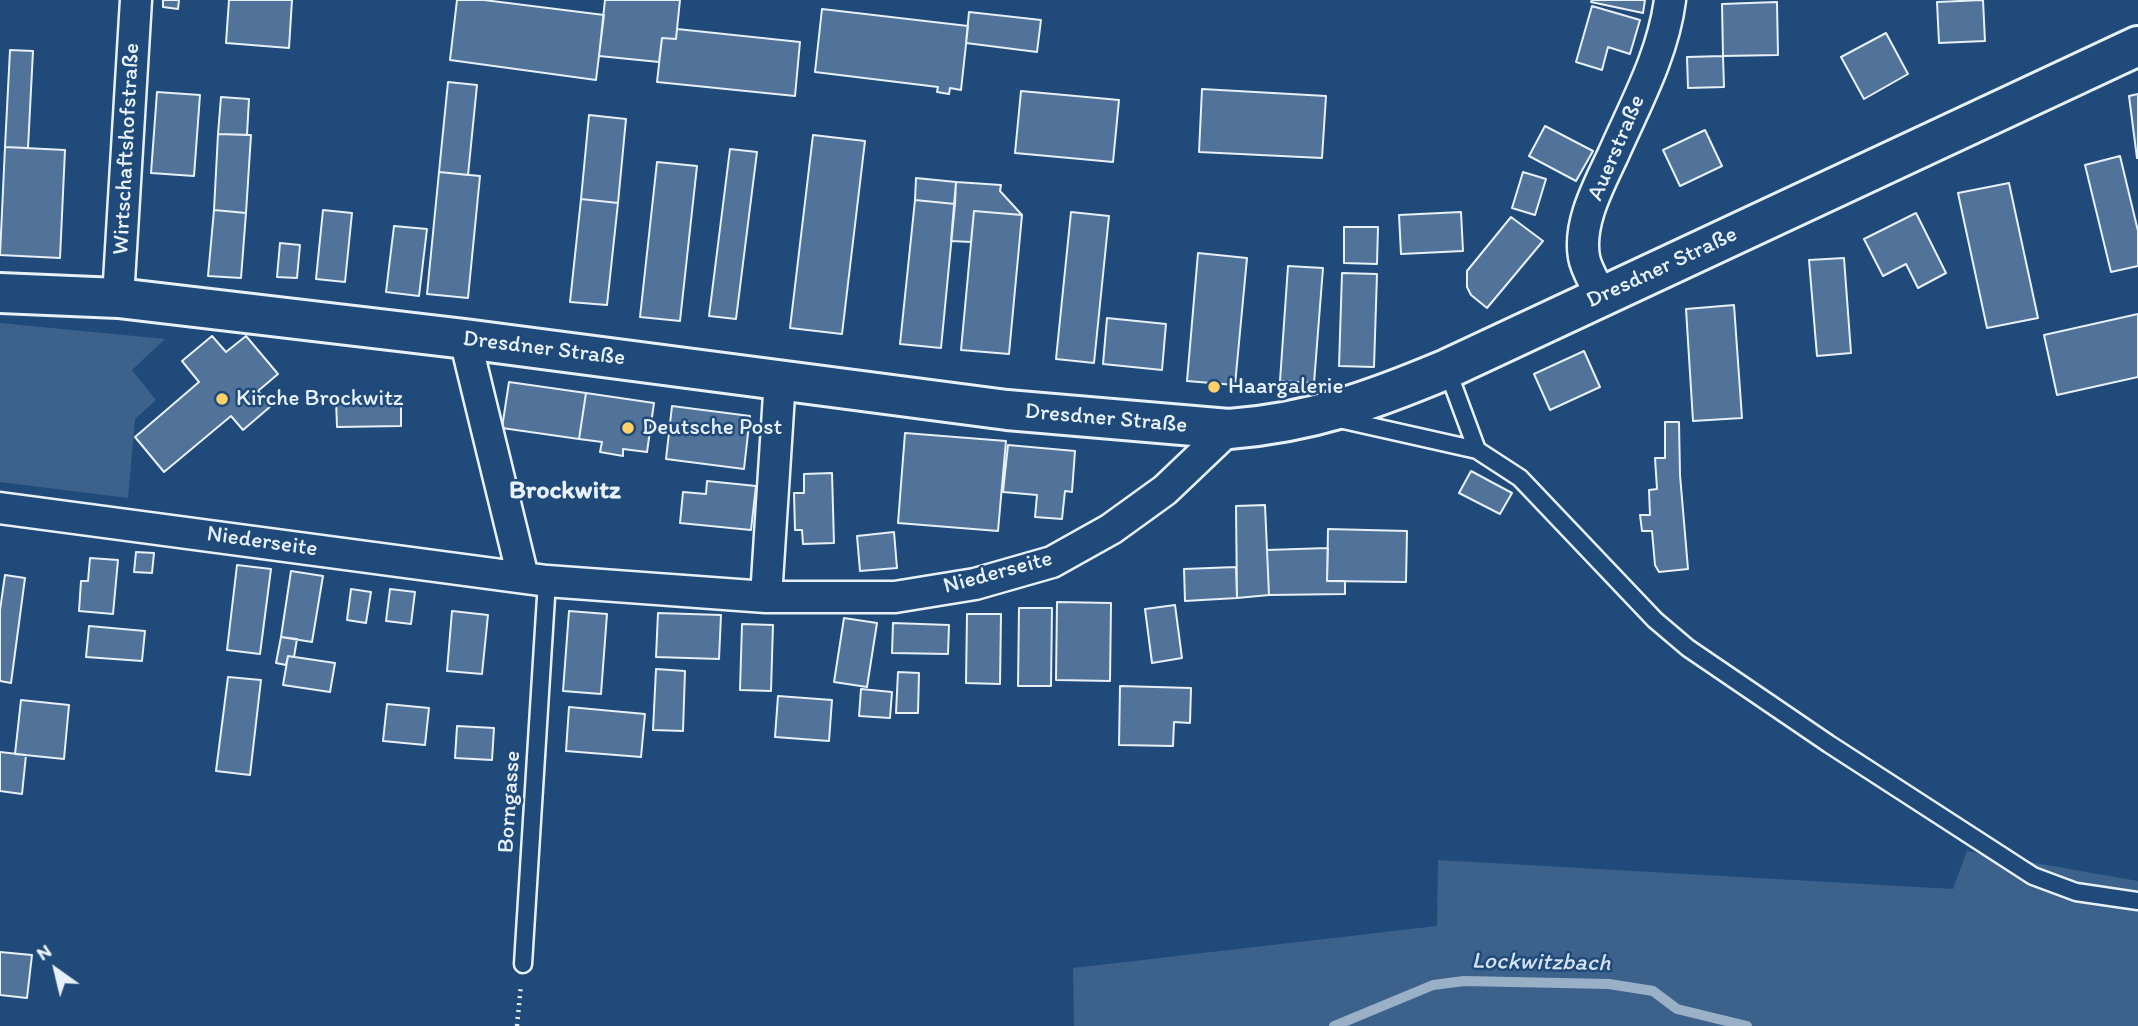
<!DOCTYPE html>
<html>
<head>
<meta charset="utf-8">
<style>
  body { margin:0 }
  #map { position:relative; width:2138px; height:1026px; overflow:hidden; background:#1f4a7a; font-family:Itim,sans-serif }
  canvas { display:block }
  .north { position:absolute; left:21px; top:935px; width:70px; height:70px; -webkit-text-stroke:5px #1f4a7a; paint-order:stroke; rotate:326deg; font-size:19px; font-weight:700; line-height:28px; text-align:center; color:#e8f1f8 }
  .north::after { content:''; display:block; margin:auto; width:24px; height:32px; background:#e8f1f8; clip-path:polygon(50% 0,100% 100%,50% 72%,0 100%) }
</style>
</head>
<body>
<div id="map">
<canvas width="2138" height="1026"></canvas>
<div class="north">N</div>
</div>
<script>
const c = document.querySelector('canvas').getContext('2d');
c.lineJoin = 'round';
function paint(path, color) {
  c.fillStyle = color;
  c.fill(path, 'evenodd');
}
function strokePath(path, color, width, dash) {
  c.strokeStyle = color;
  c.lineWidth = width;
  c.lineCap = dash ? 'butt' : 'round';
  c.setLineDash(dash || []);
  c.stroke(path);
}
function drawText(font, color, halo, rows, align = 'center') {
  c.font = font + ' Itim,sans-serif';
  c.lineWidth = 5;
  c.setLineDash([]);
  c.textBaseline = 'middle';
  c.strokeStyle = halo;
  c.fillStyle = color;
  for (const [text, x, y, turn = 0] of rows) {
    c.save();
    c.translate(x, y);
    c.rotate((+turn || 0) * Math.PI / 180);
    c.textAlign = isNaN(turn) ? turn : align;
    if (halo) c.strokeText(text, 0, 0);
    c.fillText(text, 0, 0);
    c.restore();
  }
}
const green = new Path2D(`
  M0,323L165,339L132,370L156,400L135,419L128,498L0,482Z
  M1967,851L2138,881V1026H1074L1073,968L1437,926L1438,860L1953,889Z`);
const stream = new Path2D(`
  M1334,1026L1433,985L1464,981L1609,984L1653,991L1677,1009L1747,1026`);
const building = new Path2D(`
  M163,0H179L178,9L163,7Z
  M229,0H292L289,48L226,43Z
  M457,0H484L604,15L596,80L450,60Z
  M605,0H680L676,39L662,38L659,62L599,56Z
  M1592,0H1645L1643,13L1591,2Z
  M1983,0L1985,41L1939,43L1937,2Z
  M1777,2L1778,55L1723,56L1722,4Z
  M1592,6L1640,20L1630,54L1608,47L1602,70L1576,62Z
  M822,9L968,26L961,90L950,88L949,94L937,92L938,87L815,72Z
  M969,12L1041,20L1037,52L966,43Z
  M677,29L800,42L795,96L657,82L662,38L676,39Z
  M1886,33L1908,74L1864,99L1841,57Z
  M10,50L33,51L28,148L5,147Z
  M1723,56L1724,87L1688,88L1687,57Z
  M448,82L477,85L468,175L439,172Z
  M1202,89L1326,96L1322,158L1199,152Z
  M1021,91L1119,100L1113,162L1015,153Z
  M157,92L200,95L194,176L151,173Z
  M2138,94V158H2137L2129,96Z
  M221,97L249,99L247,135L218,134Z
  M589,115L626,119L618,203L581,199Z
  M1545,126L1593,151L1576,181L1529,156Z
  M1705,130L1722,166L1680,186L1663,150Z
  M218,134L251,135L246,213L214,210Z
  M813,135L865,141L842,334L790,328Z
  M5,147L65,150L60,258L0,255Z
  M730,149L757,152L736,319L709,316Z
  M2120,156L2138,231V266L2111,272L2085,165Z
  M657,162L697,166L680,321L640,317Z
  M439,172L480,176L468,298L427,294Z
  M1523,172L1546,179L1535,215L1512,208Z
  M916,178L956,182L955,204L915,200Z
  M956,182L1001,185L1000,191L1022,215L974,211L971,242L951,241Z
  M2009,183L2038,318L1987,328L1958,193Z
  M581,199L618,203L607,305L570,302Z
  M915,200L955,204L941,348L900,344Z
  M214,210L246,213L241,278L208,276Z
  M323,210L352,213L345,282L316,279Z
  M974,211L1022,215L1009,354L961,350Z
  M1071,212L1109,216L1094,363L1056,359Z
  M1461,212L1463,251L1401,254L1399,215Z
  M1916,213L1946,273L1918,288L1906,264L1883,276L1864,239Z
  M1511,217L1543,241L1487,308L1471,295L1467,287V271Z
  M394,226L427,229L419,296L386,292Z
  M1344,227H1378L1377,264L1344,263Z
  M280,243L300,245L297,278L277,277Z
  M1198,253L1247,258L1235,385L1187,381Z
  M1844,258L1851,353L1817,356L1809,260Z
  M1288,266L1323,268L1314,383L1280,381Z
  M1342,273L1377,274L1374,367L1339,366Z
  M1734,305L1742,418L1693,421L1686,309Z
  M2138,314V377L2057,395L2044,335Z
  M1107,318L1166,324L1162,370L1103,364Z
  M212,336L226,352L246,336L278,374L258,391L271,406L243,430L231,416L164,472L135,437L199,382L182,361Z
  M1584,351L1600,387L1550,410L1534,374Z
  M509,382L586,393L579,439L502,428Z
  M586,393L654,403L647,452L623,449V456L600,452L602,442L579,439Z
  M401,398V426L337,427L336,399Z
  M672,406L750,416L744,469L666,459Z
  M1665,422H1679L1680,475L1688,569L1659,572L1655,565L1652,531H1642L1640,515H1650L1649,490L1657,489L1655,458H1665Z
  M905,433L1006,441L998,531L898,523Z
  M1008,445L1075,451L1072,492L1065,491L1062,519L1035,517L1037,495L1003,492Z
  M1471,471L1512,493L1500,514L1459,493Z
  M832,473L834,543L803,544L802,530H795L794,493H804V474Z
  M707,481L756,486L751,530L680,523L683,492L706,494Z
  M1265,505L1269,595L1237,598L1236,506Z
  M1328,529L1407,531L1406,582L1327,581Z
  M894,532L897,568L860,571L857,536Z
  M1328,548L1327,581H1345V594L1269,595L1267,550Z
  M136,552L154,553L152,573L134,572Z
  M90,558L118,560L113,614L79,611L81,581H88Z
  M237,565L271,569L260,654L227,650Z
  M1236,567L1237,598L1185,601L1184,569Z
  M291,571L323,576L312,642L281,637Z
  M5,575L25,578L11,683L0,681V610Z
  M351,589L371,592L366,623L347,620Z
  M390,589L415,592L411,624L386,621Z
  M1057,602L1111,603L1110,681L1056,680Z
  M1175,605L1182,658L1152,663L1145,609Z
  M1019,608H1052L1051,686H1018Z
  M452,611L488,615L482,674L447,671Z
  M569,611L607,614L601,694L563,691Z
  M658,613L721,615L719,659L656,657Z
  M967,614H1001L1000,684L966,683Z
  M844,618L877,623L867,687L834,682Z
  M893,623L949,625L948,654L892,653Z
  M742,624L773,625L771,691L740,690Z
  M89,626L145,631L142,661L86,657Z
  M281,637L297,639L294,657L288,656L286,665L276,663Z
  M288,656L335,663L330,692L283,685Z
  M656,669L685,671L683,731L653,730Z
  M898,672L919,673L918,713H896Z
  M228,677L261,680L250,775L216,771Z
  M1120,686L1191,688L1190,723L1174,722L1173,746L1119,745Z
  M861,689L892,692L890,718L859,716Z
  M778,696L832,700L829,741L775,737Z
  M21,700L69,705L64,759L15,754Z
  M387,704L429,708L425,745L383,741Z
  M569,707L645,714L641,757L566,751Z
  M457,726L494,728L492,760L455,758Z
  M0,752L26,755L22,794L0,791Z
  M0,952L32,955L27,998L0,995Z`);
const path = new Path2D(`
  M517,1026L521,985`);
const lane = new Path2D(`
  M1339,419L1477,450L1447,369
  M1477,450L1520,478L1655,620L1688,648L1829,744L2033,876L2076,892L2138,901
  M523,964L547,581`);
const street = new Path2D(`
  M1601,296C1596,284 1586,270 1584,257C1578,223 1599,185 1613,155C1635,105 1663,55 1670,0
  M118,298L136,0
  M465,339L523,577
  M0,508L547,581L766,597H895L975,584L1052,562L1111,529L1165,490L1229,429
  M766,597L780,379`);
const secondary = new Path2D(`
  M0,293L118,298L465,339L1007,410L1229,429C1310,423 1373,400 1447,369L2138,46`);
const markers = [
  [1214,387,7,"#ffd166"],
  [222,399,7,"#ffd166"],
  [628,428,7,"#ffd166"]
];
const streetNames = [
  ["Auerstraße",1617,148,-67],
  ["Wirtschaftshofstraße",127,149,-87],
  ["Dresdner Straße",1662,268,-25],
  ["Dresdner Straße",544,349,7],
  ["Dresdner Straße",1106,419,5],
  ["Niederseite",262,542,8],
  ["Niederseite",998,573,-15],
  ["Borngasse",510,802,-86]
];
const poiNames = [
  ["Haargalerie",1228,387],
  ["Kirche Brockwitz",236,399],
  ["Deutsche Post",642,428]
];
const waterNames = [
  ["Lockwitzbach",1541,963,1]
];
const quarterNames = [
  ["Brockwitz",565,491]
];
paint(green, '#3c628c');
strokePath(stream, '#9ab0c7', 10);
paint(building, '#517399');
strokePath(building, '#e8f1f8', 2);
strokePath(lane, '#e8f1f8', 21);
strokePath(street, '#e8f1f8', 35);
strokePath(secondary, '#e8f1f8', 44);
strokePath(path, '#e8f1f8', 4.5, [2, 5]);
strokePath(lane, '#1f4a7a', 16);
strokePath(street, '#1f4a7a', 30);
strokePath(secondary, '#1f4a7a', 38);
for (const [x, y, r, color] of markers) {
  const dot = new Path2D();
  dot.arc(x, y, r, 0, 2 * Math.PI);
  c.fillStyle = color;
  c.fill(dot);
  strokePath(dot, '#1f4a7a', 2.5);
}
drawText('23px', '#e8f1f8', '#1f4a7a', streetNames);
drawText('23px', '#e8f1f8', '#1f4a7a', poiNames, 'left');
drawText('italic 24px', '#d4e1ec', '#1f4a7a', waterNames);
drawText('bold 26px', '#e8f1f8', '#1f4a7a', quarterNames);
</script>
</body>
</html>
